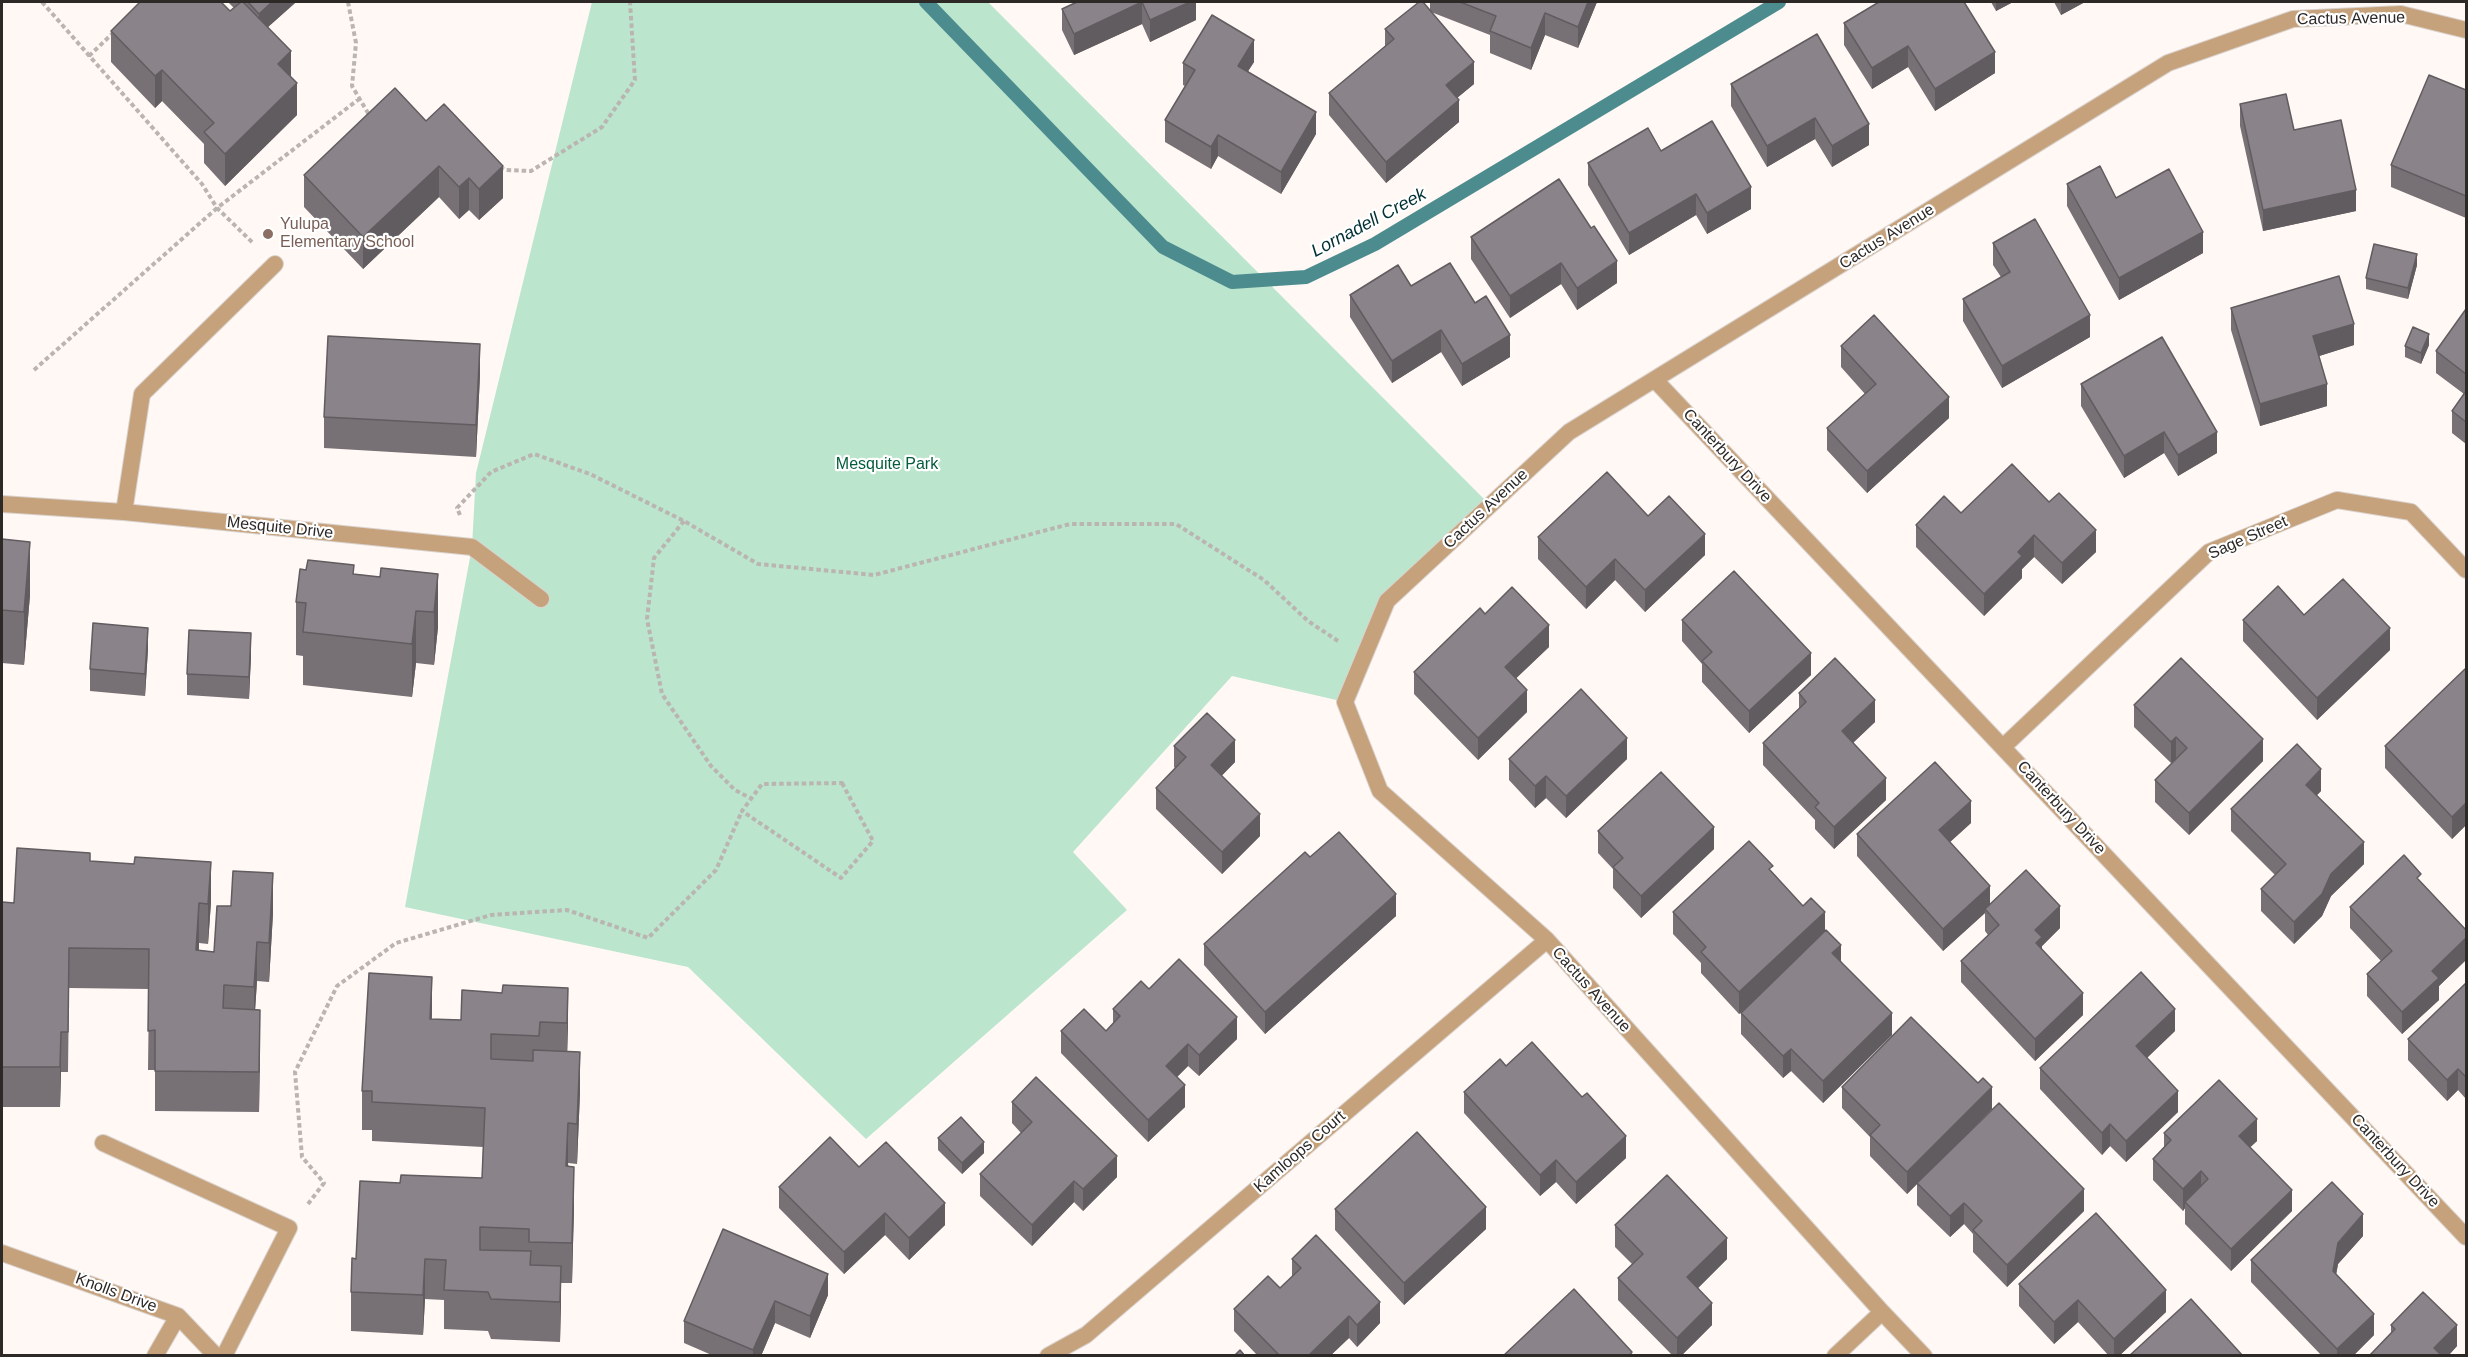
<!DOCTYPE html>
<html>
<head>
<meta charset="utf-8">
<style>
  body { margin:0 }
  #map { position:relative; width:2468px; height:1357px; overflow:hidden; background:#fff8f4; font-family:Helvetica,sans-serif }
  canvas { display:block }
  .frame { position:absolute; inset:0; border:3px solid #2c2927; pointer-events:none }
</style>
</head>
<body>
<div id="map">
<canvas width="2468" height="1357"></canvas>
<div class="frame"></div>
</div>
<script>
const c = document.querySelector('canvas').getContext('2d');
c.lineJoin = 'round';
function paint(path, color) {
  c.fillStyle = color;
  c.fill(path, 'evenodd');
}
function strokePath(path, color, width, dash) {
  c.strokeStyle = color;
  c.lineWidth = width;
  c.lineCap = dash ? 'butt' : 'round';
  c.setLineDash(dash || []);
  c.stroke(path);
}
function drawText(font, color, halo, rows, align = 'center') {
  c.font = font + ' Helvetica,sans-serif';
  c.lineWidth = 4.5;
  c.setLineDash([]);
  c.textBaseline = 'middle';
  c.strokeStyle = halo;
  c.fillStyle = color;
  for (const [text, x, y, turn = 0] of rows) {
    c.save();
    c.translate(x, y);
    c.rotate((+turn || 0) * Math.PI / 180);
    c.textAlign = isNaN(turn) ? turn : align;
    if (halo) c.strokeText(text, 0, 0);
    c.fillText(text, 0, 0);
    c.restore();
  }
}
const green = new Path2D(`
  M592,2H988L1490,505L1387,601L1345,702L1232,676L1073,852L1127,910L866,1139L688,967L405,907L472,547L476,473Z`);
const stream = new Path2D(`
  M926,2L1163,247L1232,282L1306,277L1375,244L1779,2`);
const path = new Path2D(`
  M42,2L202,184L217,208L253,243
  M348,2L356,43L352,86L368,113H373
  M89,56L113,33
  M500,167L505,170L531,171L602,127L635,80L630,2
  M34,370L217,208L359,99
  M460,515L457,508L491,472L534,454L590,474L684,521L758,564L874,575L1070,524H1176L1264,580L1308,621L1338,641
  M684,521L654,558L647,619L662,694L711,766L735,790L752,799
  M842,783L873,841L841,878L742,811L762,784Z
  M308,1204L324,1183L302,1157L295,1072L337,986L396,943L491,915L567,910L648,938L716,870L742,811`);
const service = new Path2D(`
  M124,512L142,394L275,264
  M103,1143L289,1228L224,1356`);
const minor = new Path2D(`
  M1655,380L2466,1237
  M2,504L124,512L472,547L541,599
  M2003,747L2209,552L2337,500L2411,512L2466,570
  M2,1253L178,1316L216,1356
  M155,1356L178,1316
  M1048,1356L1086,1335L1547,940
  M1835,1356L1882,1312
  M1924,1356L1882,1312L1547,940L1380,791L1345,702L1387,601L1569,432L2168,63L2293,19L2401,14L2466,30`);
const wall = new Path2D(`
  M228,2H295V3L268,27L291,77L297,115L225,186L204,163V144L162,101L155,108L111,62V31L230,11L234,8Z
  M1077,2H1196V20L1150,42L1142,24L1074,55L1062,30V9Z
  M1430,2H1597L1578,48L1545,35L1531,70L1490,53V35L1431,12L1474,84L1457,98L1459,122L1386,183L1329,115V93L1385,46V29L1430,10Z
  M1991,2H2013L1996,11Z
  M2054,2H2085L2061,15Z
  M1844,23L1995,73L1935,111L1908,67L1872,89L1844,45Z
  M1254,62L1248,71L1316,134L1281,194L1218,156L1211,169L1165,142V120L1185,86L1183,85V63Z
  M1731,84L1869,124V145L1832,167L1815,139L1767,167L1731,106Z
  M2466,90V218L2391,187V165Z
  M2240,104L2294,130L2356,211L2263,231L2240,126Z
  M426,121L503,198L479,220L469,210L459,219L439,197L363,269L304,207V175Z
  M1661,151L1751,209L1707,234L1696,215L1629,255L1588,185V163Z
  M1559,179L1617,283L1577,310L1561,284L1510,318L1471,259V237Z
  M2067,184L2116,198L2203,253L2119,300L2067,206Z
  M1993,243L2090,337L2002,388L1963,321V299L2001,277L1993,265Z
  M2417,265L2408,299L2366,289V278Z
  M1411,286L1475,303L1510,357L1462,386L1441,352L1392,383L1350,317V295Z
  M2231,308L2354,345L2319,356L2327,406L2260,426L2231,330Z
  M2466,309V444L2452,433V411L2464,394L2436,373V351Z
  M2429,345L2421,364L2405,357V346Z
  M1841,346L1949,418L1867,493L1827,450V428L1865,394L1841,367Z
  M480,375L476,457L324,448V417Z
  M2081,384L2217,453L2178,476L2164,453L2124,478L2081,406Z
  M2049,502L2096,552L2062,584L2034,557L2022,569V578L1984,616L1916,547V525L1961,513Z
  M1648,516L1705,555L1645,612L1615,580L1586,609L1538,559V537Z
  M2,539L30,595L24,665L2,663Z
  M354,574L380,577L438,574V627L434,665L416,663L412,697L303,685V656L296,655V602Z
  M1485,614L1549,647L1516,678L1527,712L1478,760L1414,694V672Z
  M2304,615L2390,650L2317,720L2243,641V620Z
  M1682,620L1811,675L1749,733L1702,682V664L1682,641Z
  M148,649L145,696L90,691V669Z
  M251,655L249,699L187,695V674Z
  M2466,671V825L2452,839L2385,768V746Z
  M1799,693L1875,722L1853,743L1886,800L1834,849L1815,829V820L1763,765V743L1799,709Z
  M2134,705L2263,761L2189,835L2155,802V780L2176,759L2171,763L2134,727Z
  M1174,746L1235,762L1221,776L1260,836L1222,874L1156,809V788L1175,768L1174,767Z
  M1509,759H1627L1566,818L1546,798L1535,808L1509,780Z
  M2321,791L2317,795L2364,864L2331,896L2322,916L2294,944L2261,911V889L2275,875L2231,831V809Z
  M1971,823L1950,842L1990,904L2060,928L2042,946V949L2083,1015L2035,1061L1961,982V961L1988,935L1985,931V913L1943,951L1857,856V834Z
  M1598,831L1714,849L1641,918L1613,888V869L1598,853Z
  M1310,857L1396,916L1265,1034L1204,965V944Z
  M90,861L211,902L208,944L199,943V950L214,952L273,913L269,982L257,981L255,1010L260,1050L259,1112L155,1111V1070H148L149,989L69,988L68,1072H61L60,1107H2V902L14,903Z
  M1773,873L1825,931L1841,961L1892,1035L1823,1103L1791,1071L1783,1078L1741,1034V1013L1750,1004L1739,1014L1701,973V963L1673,934V912Z
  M2421,882L2466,930V960L2439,986V1000L2402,1034L2367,996V974L2381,961L2350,928V907Z
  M2466,983V1099L2458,1090L2447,1101L2408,1060V1039Z
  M568,988L567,1051L580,1092L577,1164L568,1163L574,1206L572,1283H561L560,1342L491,1339L488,1331L444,1329V1300L425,1299L423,1335L351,1331V1292L356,1259L400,1183L482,1178L483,1147L372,1141V1130H362V1091L432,1019L461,1020L502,993Z
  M1149,989L1237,1039L1199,1076L1188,1066L1177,1077L1185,1107L1148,1142L1061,1053V1031H1106L1113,1023V1009Z
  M2175,1031L2147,1058L2178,1112L2126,1162L2110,1146L2102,1155L2040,1089V1068Z
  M1506,1066L1582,1097L1626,1158L1576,1204L1556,1182L1540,1196L1464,1113V1092Z
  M1842,1087L1992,1109L1958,1143L2084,1211L2007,1287L1973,1252V1234L1964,1224L1950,1237L1917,1205V1184L1907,1194L1870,1156V1137L1842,1108Z
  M1012,1102L1117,1177L1083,1211L1074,1202L1032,1246L980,1196V1174L1021,1133L1012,1123Z
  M2164,1133L2257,1141L2250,1147L2292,1211L2231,1271L2185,1224V1208L2183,1211L2153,1180V1159L2164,1147Z
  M938,1138L984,1153L962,1174L938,1150Z
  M859,1167L945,1225L909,1260L885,1235L844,1274L779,1208V1187Z
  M1335,1209L1486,1229L1404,1305L1335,1230Z
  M1615,1225L1727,1259L1698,1288L1712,1325L1681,1356H1673L1618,1300V1278L1632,1264L1615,1247Z
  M2363,1236L2338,1264L2336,1274L2374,1335L2353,1356H2322L2251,1282V1260Z
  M1292,1259L1380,1323L1357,1347L1349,1338L1330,1356H1258L1234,1331V1309L1280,1288L1292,1277Z
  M828,1274V1295L810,1338L775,1323L761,1356H714L684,1343V1321Z
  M2019,1284L2166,1312L2119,1356H2109L2078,1322L2054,1344L2019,1306Z
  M2391,1325L2457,1346L2448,1356H2369L2391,1333Z`);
const shadedWall = new Path2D(`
  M272,2H295V3L259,35V14Z
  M1142,2V24L1074,55V34Z
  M1190,2H1196V20L1150,42V20Z
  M1588,2H1597L1578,48V27Z
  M1996,2H2013L1996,11Z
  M2061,2H2085L2061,15Z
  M1545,13V35L1531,70V48Z
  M1254,40V62L1238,87V66Z
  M1908,46V67L1872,89V68Z
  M291,51V82L278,64Z
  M1995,52V73L1935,111V89Z
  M1474,62V84L1446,107V85Z
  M162,70V101L155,108V76Z
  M297,83V115L225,186V154Z
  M1459,100V122L1386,183V162Z
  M1316,112V134L1281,194V172Z
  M1815,118V139L1767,167V146Z
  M1869,124V145L1832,167V146Z
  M1218,135V156L1211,169V147Z
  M439,166V197L363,269V237Z
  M503,166V198L479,220V189Z
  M469,178V210L459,219V187Z
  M1751,187V209L1707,234V213Z
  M2356,190V211L2263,231V210Z
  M1696,194V215L1629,255V233Z
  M2203,232V253L2119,300V278Z
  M2417,254V265L2408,299V288Z
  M1617,261V283L1577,310V288Z
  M1561,263V284L1510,318V296Z
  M2090,315V337L2002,388V366Z
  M2354,324V345L2313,358V336Z
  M1441,330V352L1392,383V361Z
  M2429,334V345L2421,364V353Z
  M1510,335V357L1462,386V364Z
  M480,344V375L476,457V425Z
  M2327,384V406L2260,426V404Z
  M1949,397V418L1867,493V471Z
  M2164,432V453L2124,478V456Z
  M2217,432V453L2178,476V455Z
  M2096,530V552L2062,584V563Z
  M1705,534V555L1645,612V590Z
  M2034,535V557L2022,569V578L1984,616V594L2018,552Z
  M30,542V595L24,665V612Z
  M1615,559V580L1586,609V587Z
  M438,574V627L434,665V612Z
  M416,611V663L412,697V644Z
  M1549,625V647L1505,689V667Z
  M148,628V649L145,696V674Z
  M2390,628V650L2317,720V698Z
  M251,633V655L249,699V677Z
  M1811,653V675L1749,733V711Z
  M1527,690V712L1478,760V738Z
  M1875,700V722L1842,753V731Z
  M2176,737V759L2171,763V742Z
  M1627,738V759L1566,818V796Z
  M2263,739V761L2189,835V813Z
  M1235,740V762L1211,787V765Z
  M2321,769V791L2306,806V785Z
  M1546,776V798L1535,808V786Z
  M1886,778V800L1834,849V827Z
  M1971,801V823L1939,852V830Z
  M2466,803V825L2452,839V817Z
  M1260,814V836L1222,874V852Z
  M1714,827V849L1641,918V896Z
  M2364,842V864L2331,896L2322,916L2294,944V922L2331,874Z
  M211,862V902L208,944V904Z
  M273,873V913L269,982V943Z
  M1990,886V908L1985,909V913L1943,951V929Z
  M1396,894V916L1265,1034V1012Z
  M199,903V943L196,990V950Z
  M2060,906V928L2042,946V959L2036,965L2035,930Z
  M1825,912V934L1739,1014V992Z
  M2466,938V960L2439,986V1000L2402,1034V1012L2432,971Z
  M257,942V981L254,1027V987Z
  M1841,945V966L1832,953Z
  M432,977V1016L430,1058V1019Z
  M568,988V1028L567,1063V1023Z
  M2083,993V1015L2035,1061V1039Z
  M2175,1009V1031L2136,1068V1046Z
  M260,1010V1050L259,1112V1072Z
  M1892,1013V1035L1823,1103V1081Z
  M1237,1017V1039L1199,1076V1055Z
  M61,1032V1072L60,1107V1067Z
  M1188,1044V1066L1166,1088V1066Z
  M1791,1049V1071L1783,1078V1056Z
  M580,1052V1092L577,1164V1124Z
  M2458,1069V1090L2447,1101V1080Z
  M1185,1085V1107L1148,1142V1120Z
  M1992,1087V1109L1907,1194V1172Z
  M2178,1091V1112L2126,1162V1141Z
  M2257,1119V1141L2239,1158V1136Z
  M568,1123V1163L566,1206V1166Z
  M2110,1124V1146L2102,1155V1133Z
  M1626,1136V1158L1576,1204V1182Z
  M984,1142V1153L962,1174V1163Z
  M1117,1156V1177L1083,1211V1189Z
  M1556,1160V1182L1540,1196V1175Z
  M574,1167V1206L572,1283V1243Z
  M2201,1171V1193L2185,1202V1208L2183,1211V1189Z
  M1074,1181V1202L1032,1246V1225Z
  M2084,1189V1211L2007,1287V1265Z
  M2292,1190V1211L2231,1271V1249Z
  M945,1203V1225L909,1260V1238Z
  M1964,1203V1224L1950,1237V1216Z
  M1486,1207V1229L1404,1305V1283Z
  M885,1213V1235L844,1274V1252Z
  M2363,1214V1236L2338,1264L2333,1293V1271L2338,1243Z
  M1727,1238V1259L1687,1299V1277Z
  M425,1259V1299L423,1335V1295Z
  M561,1266V1306L560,1342V1302Z
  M828,1274V1295L810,1338V1316Z
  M2166,1290V1312L2119,1356H2114V1339Z
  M2078,1300V1322L2054,1344V1322Z
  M775,1301V1323L761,1356H753V1350Z
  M1380,1302V1323L1357,1347V1325Z
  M1712,1303V1325L1681,1356H1677V1338Z
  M2374,1314V1335L2353,1356H2337V1349Z
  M1349,1316V1338L1330,1356H1308Z
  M2457,1325V1346L2448,1356H2434V1348Z`);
const building = new Path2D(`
  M140,2H221L230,11L241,2H243L291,51L278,64L297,83L225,154L204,132L214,123L162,70L155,76L111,31Z
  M248,2H272L259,14Z
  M1077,2H1190L1150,20L1142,2L1074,34L1062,9Z
  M1419,2H1423L1474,62L1446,85L1459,100L1386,162L1329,93L1394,39L1385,29Z
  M1460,2H1588L1578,27L1545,13L1531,48L1490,31L1496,16Z
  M1879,2H1964L1995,52L1935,89L1908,46L1872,68L1844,23Z
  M1212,15L1254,40L1238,66L1316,112L1281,172L1218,135L1211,147L1165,120L1195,70L1183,63Z
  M1817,34L1869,124L1832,146L1815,118L1767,146L1731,84Z
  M2429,75L2466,90V196L2391,165Z
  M395,88L426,121L444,104L503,166L479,189L469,178L459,187L439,166L363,237L304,175Z
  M2286,94L2294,130L2341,120L2356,190L2263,210L2240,104Z
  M1712,121L1751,187L1707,213L1696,194L1629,233L1588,163L1648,128L1661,151Z
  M2100,166L2116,198L2169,169L2203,232L2119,278L2067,184Z
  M1559,179L1591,228L1594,226L1617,261L1577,288L1561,263L1510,296L1471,237Z
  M2035,219L2090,315L2002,366L1963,299L2010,272L1993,243Z
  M2374,244L2417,254L2408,288L2366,278Z
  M1450,263L1475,303L1486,296L1510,335L1462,364L1441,330L1392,361L1350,295L1398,265L1411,286Z
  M2339,276L2354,324L2313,336L2327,384L2260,404L2231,308Z
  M2466,309V374L2436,351Z
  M1874,315L1949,397L1867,471L1827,428L1876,384L1841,346Z
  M2413,327L2429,334L2421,353L2405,346Z
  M328,336L480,344L476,425L324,417Z
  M2162,337L2217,432L2178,455L2164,432L2124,456L2081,384Z
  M2466,391V422L2452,411Z
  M2012,464L2049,502L2059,493L2096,530L2062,563L2034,535L2018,552L2022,556L1984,594L1916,525L1944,496L1961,513Z
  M1607,472L1648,516L1669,496L1705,534L1645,590L1615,559L1586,587L1538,537Z
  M2,539L30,542L24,612L2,610Z
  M308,560L354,565L353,574L380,577L381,568L438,574L434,612L416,611L412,644L303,632L306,603L296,602L300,569L306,570Z
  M1734,571L1811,653L1749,711L1702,661L1712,652L1682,620Z
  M2343,579L2390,628L2317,698L2243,620L2278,586L2304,615Z
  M1512,587L1549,625L1505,667L1527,690L1478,738L1414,672L1480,608L1485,614Z
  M93,623L148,628L145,674L90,669Z
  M189,630L251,633L249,677L187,674Z
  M1835,658L1875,700L1842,731L1886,778L1834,827L1815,807L1819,803L1763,743L1806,702L1799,693Z
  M2181,658L2263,739L2189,813L2155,780L2187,748L2176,737L2171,742L2134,705Z
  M2465,669L2466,671V803L2452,817L2385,746Z
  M1581,689L1627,738L1566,796L1546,776L1535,786L1509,759Z
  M1207,713L1235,740L1211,765L1260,814L1222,852L1156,788L1186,757L1174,746Z
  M2297,744L2321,769L2306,785L2364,842L2331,874L2322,894L2294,922L2261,889L2286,864L2231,809Z
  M1935,762L1971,801L1939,830L1990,886L1943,929L1857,834Z
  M1661,772L1714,827L1641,896L1613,867L1623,858L1598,831Z
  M1339,832L1396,894L1265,1012L1204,944L1305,852L1310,857Z
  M1749,841L1773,866L1769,869L1803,906L1811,898L1825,912L1739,992L1701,952L1706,947L1673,912Z
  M17,848L90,853V861L134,864L135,857L211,862L208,904L199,903L196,950L214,952L217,906H231L233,871L273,873L269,943L257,942L254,987L224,985L223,1008L260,1010L259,1072L155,1071V1030L148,1031L149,949L69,948L68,1032H61L60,1067H2V902L14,903Z
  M2404,855L2421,874L2417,878L2466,930V938L2432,971L2439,978L2402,1012L2367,974L2392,951L2350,907Z
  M2026,870L2060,906L2035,930L2042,937L2036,943L2083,993L2035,1039L1961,961L1999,925L1985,909Z
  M1826,930L1841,945L1832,953L1892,1013L1823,1081L1791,1049L1783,1056L1741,1013Z
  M1179,959L1237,1017L1199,1055L1188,1044L1166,1066L1185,1085L1148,1120L1061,1031L1084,1009L1106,1031L1120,1016L1113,1009L1141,981L1149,989Z
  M2141,972L2175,1009L2136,1046L2178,1091L2126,1141L2110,1124L2102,1133L2040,1068Z
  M369,973L432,977L430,1019L461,1020L462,990L502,993L503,985L568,988L567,1023L540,1022L539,1036L491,1034V1059L533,1061V1050L580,1052L577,1124L568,1123L566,1166L574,1167L572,1243L529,1242V1229L480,1227V1250L531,1251L530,1265L561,1266L560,1302L491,1299L488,1292L444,1290L446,1260L425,1259L423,1295L351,1292L352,1258L356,1259L360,1181L400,1183L401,1175L482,1178L485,1108L372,1102V1091H362Z
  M2466,983V1077L2458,1069L2447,1080L2408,1039Z
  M1911,1017L1978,1083L1983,1078L1992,1087L1907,1172L1870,1135L1880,1125L1842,1087Z
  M1532,1042L1582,1097L1587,1093L1626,1136L1576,1182L1556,1160L1540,1175L1464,1092L1500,1059L1506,1066Z
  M1036,1077L1117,1156L1083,1189L1074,1181L1032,1225L980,1174L1032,1122L1012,1102Z
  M2219,1080L2257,1119L2239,1136L2292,1190L2231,1249L2185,1202L2208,1179L2201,1171L2183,1189L2153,1159L2171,1140L2164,1133Z
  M1999,1103L2084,1189L2007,1265L1973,1230L1982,1221L1964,1203L1950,1216L1917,1183Z
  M961,1117L984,1142L962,1163L938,1138Z
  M1417,1132L1486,1207L1404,1283L1335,1209Z
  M830,1137L859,1167L886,1142L945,1203L909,1238L885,1213L844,1252L779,1187Z
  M1667,1175L1727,1238L1687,1277L1712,1303L1677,1338L1618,1278L1643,1254L1615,1225Z
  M2332,1182L2363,1214L2338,1243L2333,1271L2374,1314L2337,1349L2251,1260Z
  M2096,1213L2166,1290L2114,1339L2078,1300L2054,1322L2019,1284Z
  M723,1229L828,1274L810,1316L775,1301L753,1350L684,1321Z
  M1316,1235L1380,1302L1357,1325L1349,1316L1308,1356H1280L1234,1309L1268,1276L1280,1288L1301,1268L1292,1259Z
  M1574,1289L1632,1352L1629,1356H1503Z
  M2423,1292L2457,1325L2434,1348L2442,1356H2369L2395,1329L2391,1325Z
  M2191,1299L2243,1356H2129Z
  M1240,1350L1245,1356H1234Z`);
const markers = [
  [268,234,6,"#8d6e63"]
];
const streetNames = [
  ["Cactus Avenue",2351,19,-1],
  ["Cactus Avenue",1887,237,-32],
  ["Canterbury Drive",1727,456,47],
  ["Cactus Avenue",1486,509,-43],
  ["Mesquite Drive",280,528,6],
  ["Sage Street",2248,538,-24],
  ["Canterbury Drive",2061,808,47],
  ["Cactus Avenue",1591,990,48],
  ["Kamloops Court",1300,1152,-41],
  ["Canterbury Drive",2395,1161,47],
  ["Knolls Drive",116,1293,20]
];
const educationNames = [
  ["Yulupa",280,225],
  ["Elementary School",280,243]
];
const parkNames = [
  ["Mesquite Park",887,465]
];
const waterNames = [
  ["Lornadell Creek",1369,223,-28]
];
paint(green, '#bbe5cd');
strokePath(stream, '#4c8c8e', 14);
strokePath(service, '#d9d3cf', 18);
strokePath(minor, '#d9d3cf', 18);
strokePath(path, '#bab5b1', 4, [4.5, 3]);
strokePath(service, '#c6a27c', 16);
strokePath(minor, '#c6a27c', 16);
paint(wall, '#777176');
paint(shadedWall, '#615c60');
paint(building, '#8a8389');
strokePath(building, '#615c60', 1.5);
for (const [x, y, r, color] of markers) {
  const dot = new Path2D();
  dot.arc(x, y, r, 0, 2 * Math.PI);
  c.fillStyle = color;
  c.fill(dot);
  strokePath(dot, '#fff', 2);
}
drawText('16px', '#2c2927', '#fff', streetNames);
drawText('16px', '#785e54', '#fff', educationNames, 'left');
drawText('16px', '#045d3c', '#fff', parkNames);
drawText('italic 18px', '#013033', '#fff', waterNames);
</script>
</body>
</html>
